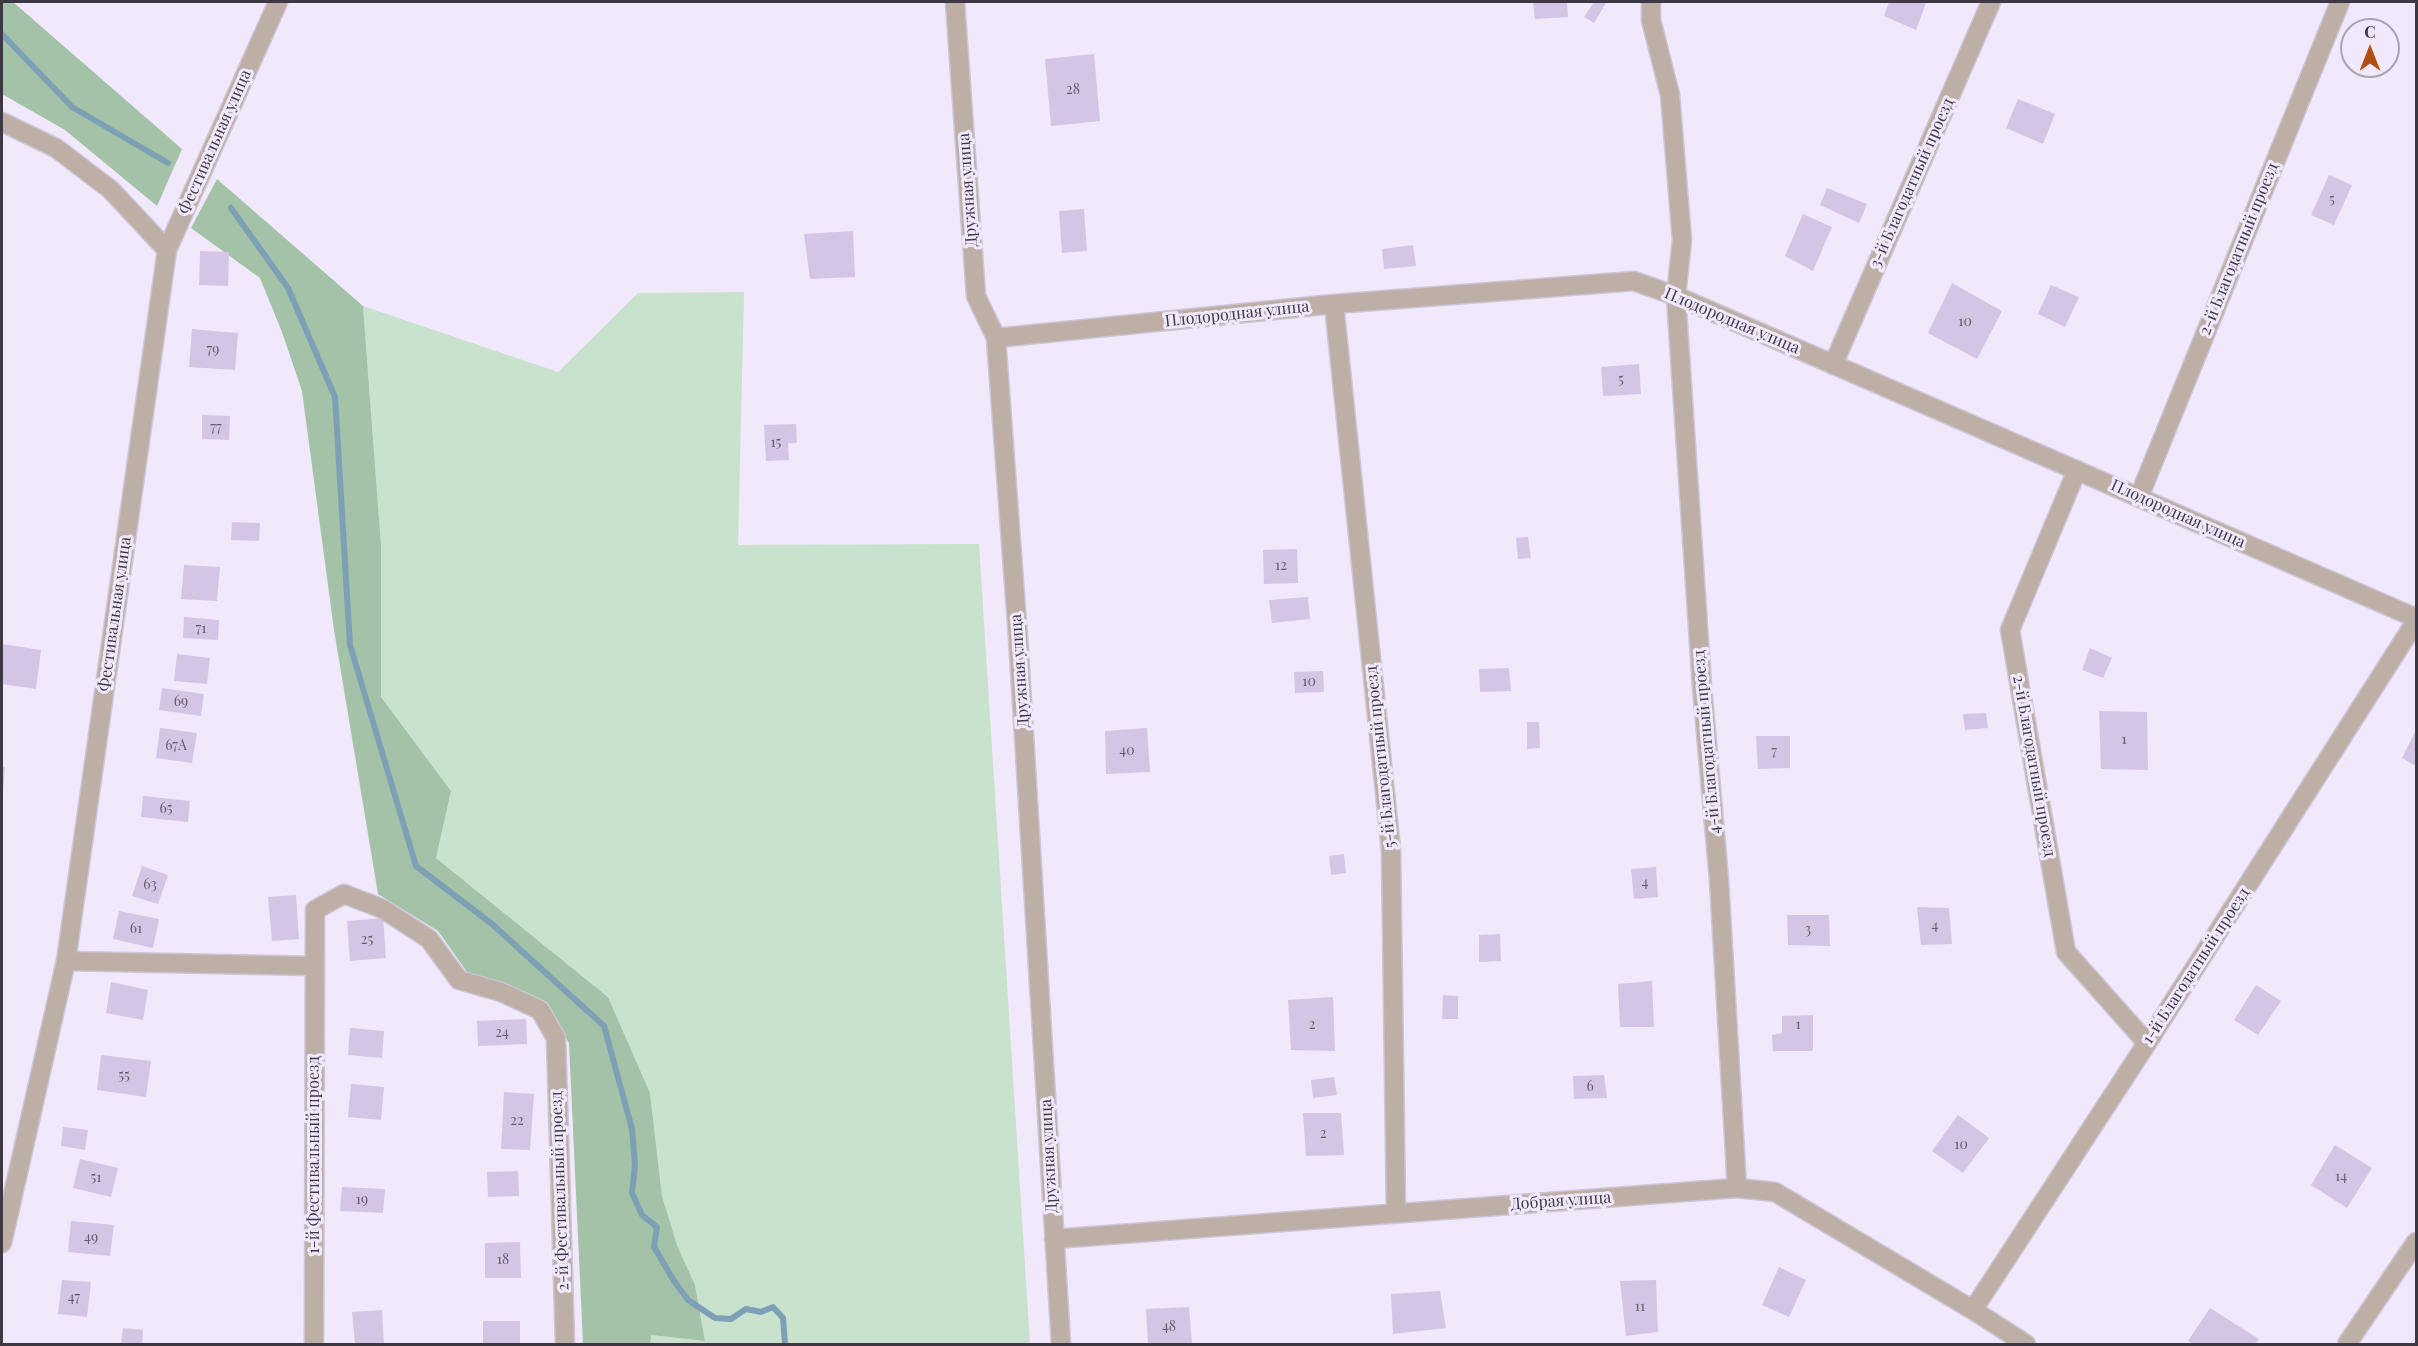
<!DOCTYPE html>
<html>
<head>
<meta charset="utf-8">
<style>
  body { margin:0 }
  #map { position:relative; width:2418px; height:1346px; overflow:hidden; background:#f1e8fc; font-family:"Playfair Display",serif }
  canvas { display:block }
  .frame { position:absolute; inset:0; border:3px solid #3e3845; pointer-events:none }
  .north { position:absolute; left:2340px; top:18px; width:60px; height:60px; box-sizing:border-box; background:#f1e8fc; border:2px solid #a9a2b3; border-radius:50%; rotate:0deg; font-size:16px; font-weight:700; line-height:24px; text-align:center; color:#3e3845 }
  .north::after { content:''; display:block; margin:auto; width:21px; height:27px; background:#b14f12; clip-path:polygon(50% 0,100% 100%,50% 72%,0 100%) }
</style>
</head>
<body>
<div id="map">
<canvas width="2418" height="1346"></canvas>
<div class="frame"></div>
<div class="north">С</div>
</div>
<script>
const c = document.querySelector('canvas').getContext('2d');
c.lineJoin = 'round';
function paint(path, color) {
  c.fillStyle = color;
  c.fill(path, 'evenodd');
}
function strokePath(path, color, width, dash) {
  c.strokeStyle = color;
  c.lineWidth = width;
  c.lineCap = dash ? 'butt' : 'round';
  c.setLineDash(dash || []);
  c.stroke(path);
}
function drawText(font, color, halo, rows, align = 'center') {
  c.font = font + ' "Playfair Display",serif';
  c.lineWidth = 6;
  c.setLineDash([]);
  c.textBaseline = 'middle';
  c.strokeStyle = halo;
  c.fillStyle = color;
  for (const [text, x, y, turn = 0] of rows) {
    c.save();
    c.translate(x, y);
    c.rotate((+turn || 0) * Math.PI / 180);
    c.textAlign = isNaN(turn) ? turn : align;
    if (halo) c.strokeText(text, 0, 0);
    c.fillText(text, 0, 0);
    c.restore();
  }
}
const green = new Path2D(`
  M744,292L738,545L979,544L1030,1344H650V1335L705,1341L695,1285L677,1245L662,1196L650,1093L608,997L436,858L451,791L381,697V545L363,306L558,372L638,293Z`);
const forest = new Path2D(`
  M2,2H13L182,149L157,206L65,130L2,94Z
  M217,179L363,306L381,545V697L451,791L436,858L608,997L650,1093L662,1196L677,1245L695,1285L705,1341L651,1335L650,1344H583L569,1043L545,1003L467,972L438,931L378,894L334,630L302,391L282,332L260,278L191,228Z`);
const stream = new Path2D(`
  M2,34L72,107L168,163
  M231,208L288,288L335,397L350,645L416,866L492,924L604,1026L632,1129L635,1165L632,1193L642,1215L657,1227L654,1247L674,1281L688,1300L715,1318L731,1319L746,1309L761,1312L773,1307L783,1318L785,1344`);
const building = new Path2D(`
  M1533,2H1567L1568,17L1535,19Z
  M1594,2L1606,3L1594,23L1584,17Z
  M1889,2L1926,3L1916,30L1884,16Z
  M1094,54L1100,121L1051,126L1045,59Z
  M2018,99L2055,114L2043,144L2006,128Z
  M2329,175L2352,185L2334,225L2311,215Z
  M1827,188L1867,204L1859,223L1820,205Z
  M1084,209L1087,251L1062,253L1059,211Z
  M1803,214L1832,227L1813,271L1785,256Z
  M853,231L855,277L810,279L804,234Z
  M1413,245L1416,266L1384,269L1382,249Z
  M200,251L229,252L228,286L199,285Z
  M1952,283L2002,311L1977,359L1928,333Z
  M2051,285L2079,297L2065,327L2038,314Z
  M192,329L238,333L235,370L189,367Z
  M1639,364L1641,394L1603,396L1601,367Z
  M202,415L230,416L229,440L202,439Z
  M796,424L797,443H788L789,460L766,461L764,425Z
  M232,522L260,523L259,541L231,540Z
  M1528,537L1531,558L1518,559L1516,538Z
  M1297,549L1298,583L1264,584L1263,550Z
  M184,565L220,567L217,601L181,599Z
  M1308,597L1310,619L1272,623L1269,600Z
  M184,617L219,620L218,640L183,638Z
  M2,644L41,650L36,689L2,684Z
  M2090,648L2112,658L2103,678L2082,670Z
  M177,654L210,658L207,684L174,681Z
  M1509,668L1511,691L1480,692L1479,669Z
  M1323,671L1324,692L1295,693L1294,672Z
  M162,688L204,694L201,716L159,710Z
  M2099,711L2147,712L2148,770L2101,769Z
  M1986,713L1988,728L1965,730L1963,714Z
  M1527,722H1539L1540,748L1527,749Z
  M160,728L197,733L192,763L156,758Z
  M1147,728L1150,772L1106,774L1105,731Z
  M2416,730V766L2402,758Z
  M1756,736H1790V768L1758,769Z
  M2,766L5,767L3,794H2Z
  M143,796L190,801L188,822L141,817Z
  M1344,854L1346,873L1331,875L1329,856Z
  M142,866L168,875L158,904L132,896Z
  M1656,867L1658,897L1634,899L1631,869Z
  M296,895L299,939L272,941L268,897Z
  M1917,907L1949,908L1952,944L1921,945Z
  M119,911L159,919L153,948L113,939Z
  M1787,915H1829L1830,946L1788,945Z
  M383,918L386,958L350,961L347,921Z
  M1500,934L1501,961L1479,962V935Z
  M1652,981L1654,1027H1620L1618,984Z
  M111,982L148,990L143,1020L106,1013Z
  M2256,985L2281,1001L2258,1035L2234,1020Z
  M1443,995L1458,996V1019H1442Z
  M1333,997L1335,1051L1291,1050L1288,1000Z
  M1813,1015V1051H1773L1772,1035L1782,1033V1016Z
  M526,1019L527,1044L478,1046L477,1021Z
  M350,1028L384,1031L382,1058L348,1055Z
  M101,1055L151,1061L146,1097L97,1090Z
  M1604,1075L1607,1098L1574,1099L1573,1076Z
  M1334,1077L1337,1095L1313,1098L1311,1080Z
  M351,1084L384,1087L381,1120L348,1117Z
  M504,1092L534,1094L530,1150L501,1149Z
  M1303,1113H1341L1344,1155L1306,1156Z
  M1958,1115L1989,1138L1963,1173L1932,1151Z
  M63,1127L88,1130L85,1150L61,1146Z
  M2335,1145L2372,1168L2347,1208L2311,1185Z
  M80,1159L118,1168L111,1197L73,1188Z
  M518,1171L519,1196L488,1197L487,1172Z
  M342,1187L385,1189L383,1213L340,1211Z
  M71,1221L114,1225L110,1256L68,1252Z
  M520,1242L521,1278H485V1243Z
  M1779,1267L1806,1280L1789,1317L1762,1305Z
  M62,1280L91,1282L87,1317L58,1314Z
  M1656,1280L1658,1332L1626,1336L1620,1281Z
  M1440,1291L1446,1328L1393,1334L1391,1294Z
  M1189,1307L1192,1344H1148L1146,1309Z
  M2210,1308L2259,1339L2256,1344H2194L2188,1341Z
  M382,1310L384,1344H355L352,1312Z
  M483,1321H520V1344H483Z
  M123,1328L143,1330L142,1344H121Z`);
const minor = new Path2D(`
  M955,2L976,296L996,338L1018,637L1061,1344
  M1651,2V20L1670,95L1682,240L1676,296L1702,687L1719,880L1737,1188
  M2,122L56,148L111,190L167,250
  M1334,304L1391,850L1396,1213
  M996,338L1334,304L1634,281L1676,296L2416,618
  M1833,365L1991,2
  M2077,470L2010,630L2066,952L2147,1043
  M2139,497L2340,2
  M66,961L314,966
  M1054,1239L1737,1188L1775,1192L1973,1310L2026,1344
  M2,1243L66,961L167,250L278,2
  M1973,1310L2147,1043L2416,621
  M314,1344L315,910L344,894L383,909L429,939L459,980L501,992L540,1010L556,1038L565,1344
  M2347,1344L2416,1242`);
const numberNames = [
  ["28",1073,90],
  ["5",2332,200],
  ["10",1965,322],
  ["79",213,350],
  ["5",1621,380],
  ["77",216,428],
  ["15",776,443],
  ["12",1281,566],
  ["71",201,629],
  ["10",1309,682],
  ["69",181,702],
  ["1",2124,740],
  ["67А",176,746],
  ["40",1127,751],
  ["7",1774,752],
  ["65",166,809],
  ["4",1645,883],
  ["63",150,885],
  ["4",1935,926],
  ["61",136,929],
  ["3",1808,930],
  ["25",367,940],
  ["2",1312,1025],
  ["1",1798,1025],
  ["24",502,1033],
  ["55",124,1076],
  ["6",1590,1087],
  ["22",517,1121],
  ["2",1323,1134],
  ["10",1961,1145],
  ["14",2341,1177],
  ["51",96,1178],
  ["19",362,1200],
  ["49",91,1238],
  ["18",503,1260],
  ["47",74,1298],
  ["11",1640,1307],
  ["48",1169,1327]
];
const streetNames = [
  ["Фестивальная улица",215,142,-66],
  ["3-й Благодатный проезд",1912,183,-66],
  ["Дружная улица",968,190,-94],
  ["2-й Благодатный проезд",2239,249,-68],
  ["Плодородная улица",1237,314,-6],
  ["Плодородная улица",1732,321,23],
  ["Плодородная улица",2178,514,24],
  ["Фестивальная улица",115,614,-82],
  ["Дружная улица",1020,671,-94],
  ["4-й Благодатный проезд",1707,742,-95],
  ["5-й Благодатный проезд",1381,757,-96],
  ["2-й Благодатный проезд",2034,766,80],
  ["1-й Благодатный проезд",2196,966,-57],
  ["1-й Фестивальный проезд",314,1155,-90],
  ["Дружная улица",1049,1156,-93],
  ["2-й Фестивальный проезд",560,1191,-92],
  ["Добрая улица",1561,1201,-4]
];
paint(green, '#c9e2cd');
paint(forest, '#a3c2a8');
strokePath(stream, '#7ea0b5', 6);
paint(building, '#d5c5e5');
strokePath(minor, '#cdc5d7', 21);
strokePath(minor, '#bdafa5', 18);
drawText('14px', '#645b6d', null, numberNames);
drawText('16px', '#3e3845', '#f1e8fc', streetNames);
</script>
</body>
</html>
